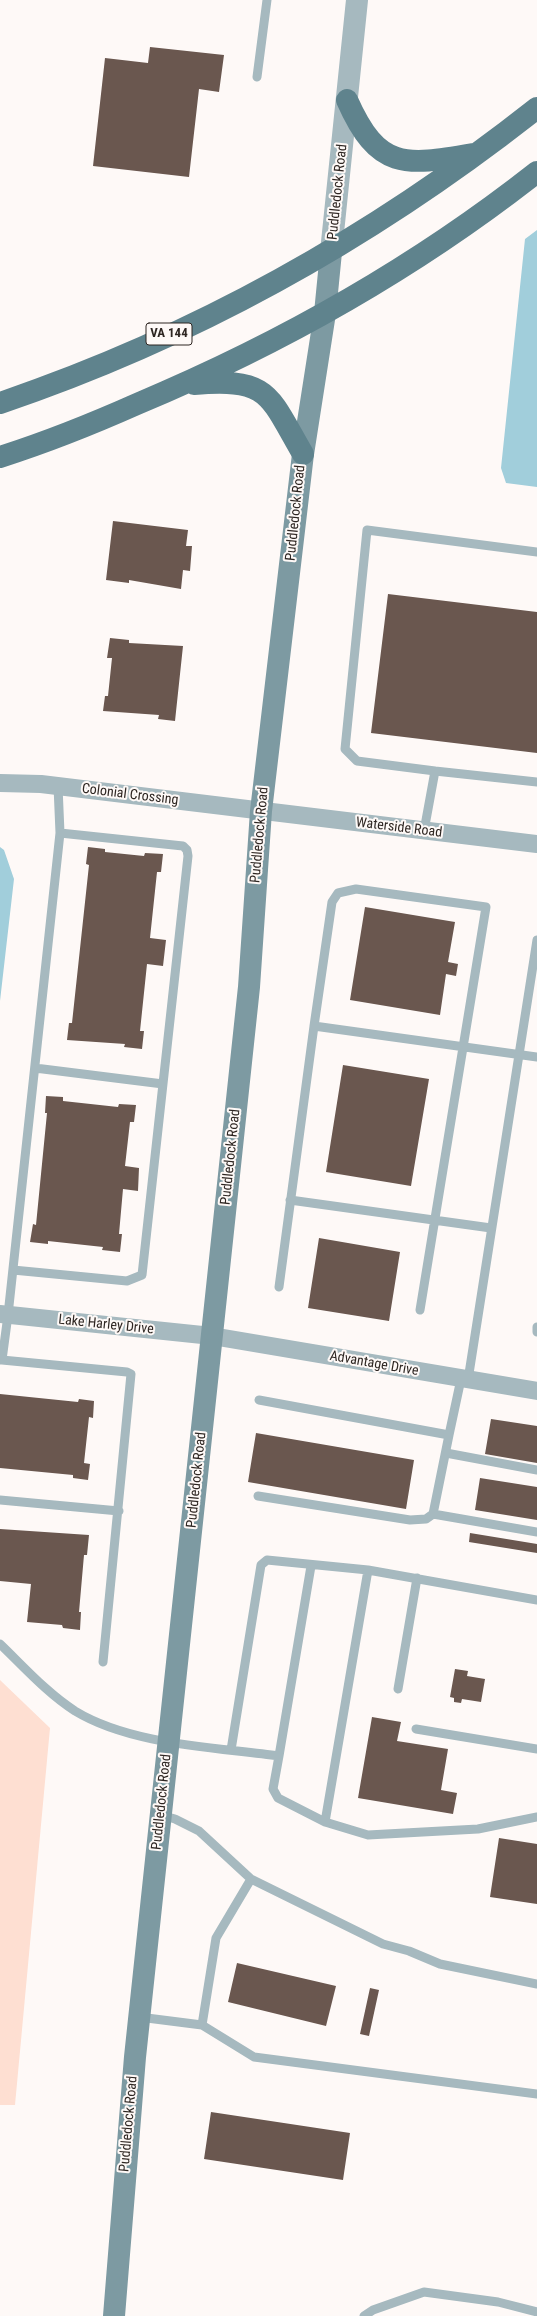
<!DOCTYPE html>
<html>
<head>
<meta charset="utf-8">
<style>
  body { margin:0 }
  canvas { display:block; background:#fef9f7 }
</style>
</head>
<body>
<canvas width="537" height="2316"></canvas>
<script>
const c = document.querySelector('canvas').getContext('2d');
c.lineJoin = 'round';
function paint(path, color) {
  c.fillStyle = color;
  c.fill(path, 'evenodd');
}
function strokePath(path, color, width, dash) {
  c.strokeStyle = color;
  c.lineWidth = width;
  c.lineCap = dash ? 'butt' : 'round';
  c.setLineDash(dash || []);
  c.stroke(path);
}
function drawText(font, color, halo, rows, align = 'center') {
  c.font = font + ' "Roboto Condensed",sans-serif';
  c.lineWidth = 4;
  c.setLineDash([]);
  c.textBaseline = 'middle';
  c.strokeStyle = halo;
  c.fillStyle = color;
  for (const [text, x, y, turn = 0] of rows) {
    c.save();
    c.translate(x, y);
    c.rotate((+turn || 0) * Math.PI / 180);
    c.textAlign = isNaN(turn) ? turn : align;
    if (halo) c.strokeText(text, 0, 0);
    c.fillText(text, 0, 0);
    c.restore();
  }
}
const green = new Path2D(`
  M0,1680L50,1728L15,2105H0Z`);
const water = new Path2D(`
  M537,230V487L506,483L501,468L525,239Z
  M0,847L4,850L14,879L0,1001Z`);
const building = new Path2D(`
  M150,47L224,55L219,92L199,89L189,177L93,166L105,58L148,63Z
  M113,521L188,530L186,546H192L190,571L183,570L181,589L129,580V583L106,580Z
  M388,594L537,612V753L371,733Z
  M110,638L129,640V643L183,646L175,721L158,719L159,715L103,711L105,696H108L112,658H107Z
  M88,847L105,849V852L144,856L145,853L163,854L161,872H157L150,938L166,940L163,966L147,964L140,1031H144L142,1049L124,1047L125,1044L67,1040L69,1023H72L89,865L86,864Z
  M365,907L455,922L448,962L458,964L456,976L446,974L440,1015L350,1000Z
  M343,1065L429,1079L411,1186L326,1172Z
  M46,1096L63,1097V1101L118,1107L119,1104L136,1105L134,1122H130L125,1166L139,1168L138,1191L123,1189L119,1234H122L120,1252L102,1250L103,1247L48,1241V1244L30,1242L33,1224L36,1225L47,1113H45Z
  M319,1238L400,1252L389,1321L308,1308Z
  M0,1394L78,1402L79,1399L94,1401L93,1418L89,1417L84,1463L90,1464L88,1480L73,1478V1475L0,1468Z
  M491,1419L537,1426V1463L485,1454Z
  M256,1433L414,1460L406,1509L248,1482Z
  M480,1478L537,1487V1520L475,1510Z
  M0,1529L89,1535L87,1555H84L79,1612H81L80,1630L63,1628L62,1625L27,1622L31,1584L0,1581Z
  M470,1533L537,1544V1553L469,1542Z
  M455,1669L468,1671L467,1676L485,1679L481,1702L462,1699L461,1703L454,1702V1698L450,1697Z
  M372,1717L401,1722L397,1741L448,1749L441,1790L457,1793L453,1814L358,1798Z
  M499,1838L537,1844V1904L490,1897Z
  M237,1963L336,1986L326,2026L228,2002Z
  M370,1988L379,1990L369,2036L360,2034Z
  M211,2112L350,2133L343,2180L204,2159Z`);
const service = new Path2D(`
  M257,77L267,0
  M435,771L357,761L345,749L367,530L537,552
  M424,831L435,771L537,782
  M314,1026L332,902L338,893L356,889L486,907L420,1310
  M35,1068L163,1084
  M290,1200L491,1228
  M13,1270L127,1281L142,1275L188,856L187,850L183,846L60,833
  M279,1287L314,1026L537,1057
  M537,1327V1332
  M0,1360H2L8,1315L60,833L58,786
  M2,1360L127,1372L131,1374L103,1662
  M468,1380L537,940
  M259,1400L449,1435L461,1379
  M446,1453L537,1470
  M258,1496L410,1520L426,1519L433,1514L449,1435
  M0,1500L119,1511
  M433,1514L537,1532
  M0,1644C24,1667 47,1693 75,1711C131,1745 214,1747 279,1756L311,1566
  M398,1689L417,1578
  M416,1729L537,1749
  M231,1750L261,1565L267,1560L368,1570L537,1600
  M279,1756L273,1789L278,1798L325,1822L368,1835L478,1829L537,1817
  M161,1815L175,1819L199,1831L251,1879L383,1944L409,1951L440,1964L537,1984
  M325,1822L368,1570
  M139,2017L202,2025L254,2057L537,2094
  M202,2025L216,1938L251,1879
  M364,2316L373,2310L424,2292L498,2302L537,2312`);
const minor = new Path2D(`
  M0,783L41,784L537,844
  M0,1314L212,1336L537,1391`);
const tertiary = new Path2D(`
  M331,252L357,0`);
const secondary = new Path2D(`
  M114,2316L135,2057L249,987L261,811L303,454L325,313L331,252`);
const primary = new Path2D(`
  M347,100C378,170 404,166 473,154
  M194,384C270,378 268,394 303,454
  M0,403C195,337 375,236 537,108
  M0,457C47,442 92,424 137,404C280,344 415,268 537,172`);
const shields = [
  [169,334,46]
];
const shieldNames = [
  ["VA 144",169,334]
];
const streetNames = [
  ["Puddledock Road",338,192,-84],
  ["Puddledock Road",296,513,-84],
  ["Colonial Crossing",130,795,7],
  ["Waterside Road",399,828,7],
  ["Puddledock Road",260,835,-85],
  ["Puddledock Road",231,1157,-84],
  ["Lake Harley Drive",106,1325,6],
  ["Advantage Drive",374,1364,10],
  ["Puddledock Road",197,1480,-84],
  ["Puddledock Road",162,1802,-84],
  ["Puddledock Road",129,2124,-85]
];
paint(green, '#fedfd2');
paint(water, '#a1cedb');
paint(building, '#6a574f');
strokePath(service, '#a6b9bf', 9);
strokePath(minor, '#a6b9bf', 18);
strokePath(tertiary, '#a6b9bf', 22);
strokePath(secondary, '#7d9aa2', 22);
strokePath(primary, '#5f838d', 22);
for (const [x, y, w] of shields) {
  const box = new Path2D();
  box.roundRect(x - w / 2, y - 11, w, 22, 3);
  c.fillStyle = '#fef9f7';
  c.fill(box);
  strokePath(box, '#2e2622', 1);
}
drawText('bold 13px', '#2e2622', null, shieldNames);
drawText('14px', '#2e2622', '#fef9f7', streetNames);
</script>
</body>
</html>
